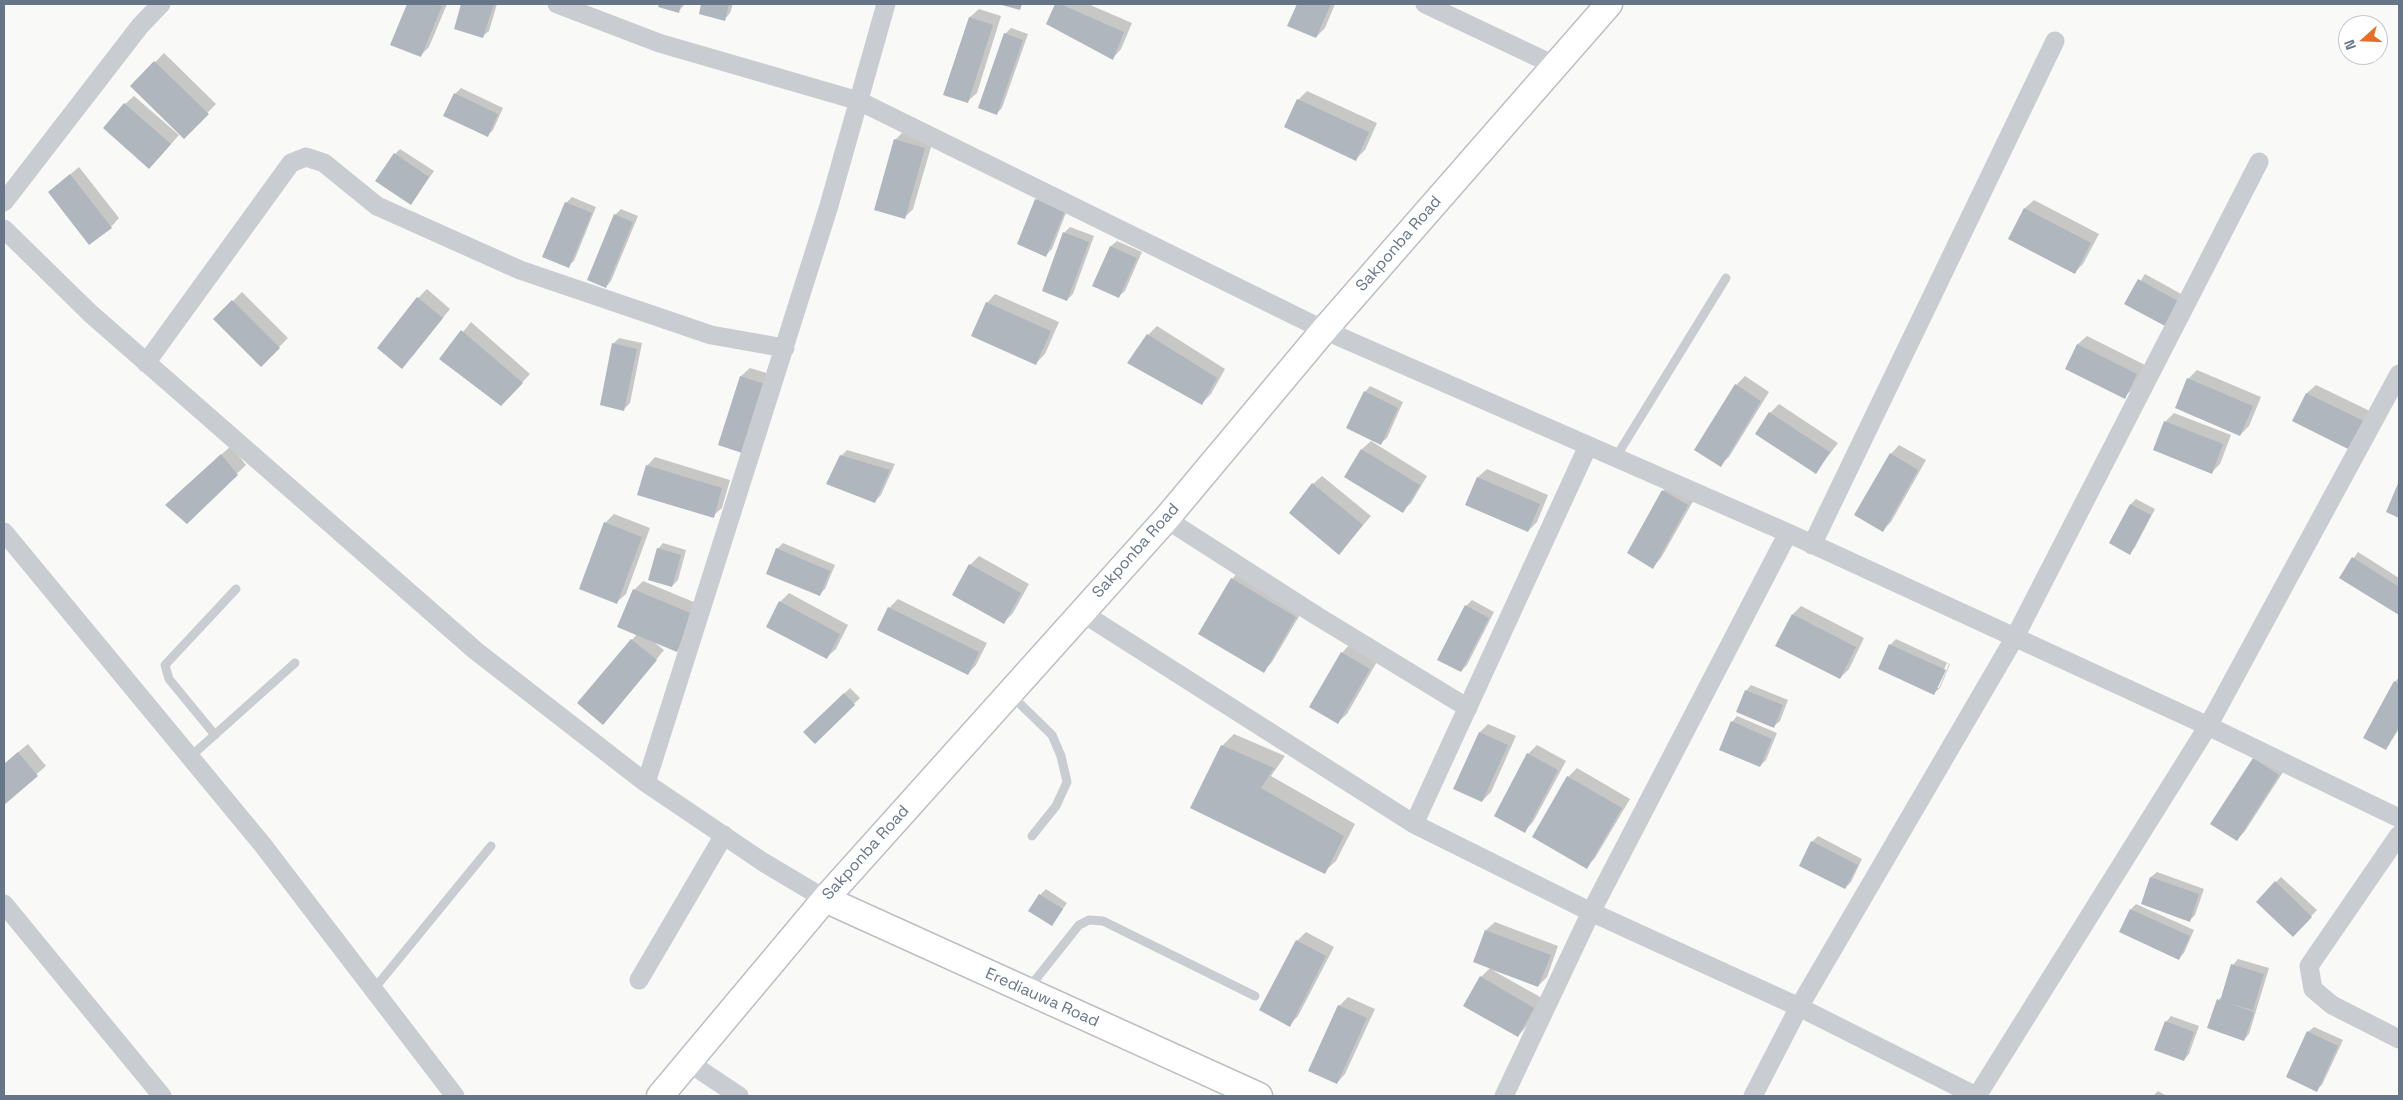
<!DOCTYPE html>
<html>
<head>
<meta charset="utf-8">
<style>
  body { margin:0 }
  #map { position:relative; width:2403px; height:1100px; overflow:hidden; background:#f9f9f7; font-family:"Space Grotesk",sans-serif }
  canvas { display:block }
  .frame { position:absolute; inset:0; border:5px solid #677588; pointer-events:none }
  .north { position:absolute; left:2338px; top:15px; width:50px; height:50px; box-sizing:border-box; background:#fff; border:1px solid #c2c8cf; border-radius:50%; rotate:250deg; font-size:14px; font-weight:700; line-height:20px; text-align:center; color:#677588 }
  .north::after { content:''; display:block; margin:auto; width:18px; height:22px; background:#e86e27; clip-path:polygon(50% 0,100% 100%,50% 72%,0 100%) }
</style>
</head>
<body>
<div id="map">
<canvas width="2403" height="1100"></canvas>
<div class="frame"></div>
<div class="north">N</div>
</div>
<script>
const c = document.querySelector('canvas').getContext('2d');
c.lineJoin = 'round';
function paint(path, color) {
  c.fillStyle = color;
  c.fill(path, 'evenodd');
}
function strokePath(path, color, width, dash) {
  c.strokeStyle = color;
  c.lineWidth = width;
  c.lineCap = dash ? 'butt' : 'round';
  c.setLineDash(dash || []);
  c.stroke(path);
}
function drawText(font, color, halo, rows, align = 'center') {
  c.font = font + ' "Space Grotesk",sans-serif';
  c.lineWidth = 5;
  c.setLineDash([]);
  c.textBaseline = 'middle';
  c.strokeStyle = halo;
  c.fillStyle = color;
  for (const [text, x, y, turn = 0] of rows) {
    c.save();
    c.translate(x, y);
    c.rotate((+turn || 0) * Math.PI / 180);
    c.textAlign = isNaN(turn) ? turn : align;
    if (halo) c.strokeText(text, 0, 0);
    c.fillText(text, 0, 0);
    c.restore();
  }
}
const shadow = new Path2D(`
  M409,4H447L429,47L420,56L392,44Z
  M462,4H497L489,31L483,36L455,28Z
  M660,4H685L678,12L660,6Z
  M702,4H733L730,13L725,19L700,13Z
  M1056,4H1088L1132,23L1121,49L1113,58L1048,23Z
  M1298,4H1335L1325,28L1316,37L1289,26Z
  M979,9L1001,16L977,93L968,101L970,17Z
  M1011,28L1028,34L1002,108L996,114L1005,34Z
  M164,53L216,104L184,137L132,86Z
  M461,88L503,108L493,130L487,136L455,94Z
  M1307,91L1377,123L1365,150L1356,159L1298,100Z
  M134,96L179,135L158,159L125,104Z
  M904,131L933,140L913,209L904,218L895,140Z
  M400,149L434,171L411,204L395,154Z
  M79,167L119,218L111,227L49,192Z
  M1042,194L1069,205L1052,249L1046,255L1036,200Z
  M572,197L596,207L574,261L568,266L566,203Z
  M2034,200L2099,234L2083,264L2075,272L2010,238L2025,208Z
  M621,209L638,216L611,281L606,287L615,215Z
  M1070,227L1094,236L1073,294L1067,300L1064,233Z
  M1117,241L1142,252L1125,291L1119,296L1094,285L1111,246Z
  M2145,274L2183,295L2170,319L2126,303Z
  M427,289L450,309L411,358L418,298Z
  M242,292L288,338L261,365L215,319Z
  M995,294L1059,322L1045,354L1036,363L987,303Z
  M471,322L530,374L510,396L441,359Z
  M1157,326L1225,369L1211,394L1202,403L1148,335Z
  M2087,336L2145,365L2133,389L2124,397L2066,368L2078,344Z
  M619,338L642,343L630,403L624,409L613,344Z
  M750,368L773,375L720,444L741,376Z
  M2197,370L2261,397L2249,426L2240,435L2188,379Z
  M1745,376L1769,392L1729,457L1720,465L1736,385Z
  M2316,385L2372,412L2359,439L2294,421L2307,393Z
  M1370,386L1403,402L1387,438L1381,443L1365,392Z
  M1779,404L1838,443L1816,472L1770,413Z
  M2174,413L2231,435L2220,464L2212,472L2165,422Z
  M1371,441L1427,476L1411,503L1402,511L1346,476L1362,449Z
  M1899,445L1926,460L1891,522L1883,530L1891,454Z
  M231,446L246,465L187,522L175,496Z
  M847,450L895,464L881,495L875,501L841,456Z
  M655,457L730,480L722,508L713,516L647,466Z
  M1487,469L1548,495L1537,522L1528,531L1467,504L1478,477Z
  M1322,476L1371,516L1339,553L1313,484Z
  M1672,482L1696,496L1661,558L1653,567L1663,491Z
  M2136,499L2155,509L2135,547L2130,553L2131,504Z
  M614,514L650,528L626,594L617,602L605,523Z
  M663,543L686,550L678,580L672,586L658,549Z
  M783,543L835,565L825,589L820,594L777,549Z
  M2358,552L2399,578V613L2341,577Z
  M979,556L1029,584L1013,613L1004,622L970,565Z
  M1240,570L1304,608L1272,662L1264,671L1232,579Z
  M643,581L701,605L686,642L677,650L654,642L664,650L612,714L579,703L637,634L634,590Z
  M789,593L848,625L836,649L827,657L780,602Z
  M898,599L987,643L976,665L968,674L889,608Z
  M1472,600L1494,612L1467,665L1461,671L1466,606Z
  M1801,606L1864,638L1849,669L1840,678L1793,614Z
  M1896,639L1950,664L1940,688L1934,693L1890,645ZM1947,663L1949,664L1939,688H1936Z
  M1350,644L1378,660L1347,714L1338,722L1342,653Z
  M2399,677V729L2386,749L2395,682Z
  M1751,685L1788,700L1780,721L1774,726L1746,691Z
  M850,688L860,698L815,742L805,732Z
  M1737,716L1777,733L1766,760L1760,766L1732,722Z
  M1488,724L1516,736L1491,792L1482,801L1455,788L1480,732Z
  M1234,734L1285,756L1271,776L1355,824L1336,861L1324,872L1222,746Z
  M28,744L46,766L4,803V764Z
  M1537,745L1566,761L1533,822L1524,831L1528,754Z
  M2263,750L2287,766L2245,831L2237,840L2254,759Z
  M1577,768L1630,799L1595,858L1586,867L1568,777Z
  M1818,836L1862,859L1851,882L1845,888L1812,842Z
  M2157,872L2204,889L2195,915L2190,920L2142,903L2151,877Z
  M2281,877L2317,910L2293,935L2258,901Z
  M1046,889L1067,903L1052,924L1040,895Z
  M2136,904L2194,930L2184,953L2179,958L2131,909Z
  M1495,922L1558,946L1547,977L1538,986L1492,970L1542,998L1526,1027L1518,1036L1481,977L1490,968L1486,930Z
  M1306,932L1334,947L1298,1016L1289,1025L1297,941Z
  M2238,959L2269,968L2249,1034L2244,1040L2218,1000L2224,995L2233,965Z
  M1348,997L1375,1009L1345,1074L1337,1083L1339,1006Z
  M2171,1016L2199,1026L2189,1054L2184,1060L2166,1022Z
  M2314,1027L2343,1040L2322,1085L2316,1090L2308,1032Z
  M2158,1091L2167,1096H2153Z`);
const building = new Path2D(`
  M407,4H435L442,6L421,57L390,45Z
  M461,4H494L483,38L454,29Z
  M659,4H681L679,13L658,7Z
  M701,4H729L725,21L699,14Z
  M998,4H1022L1020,10Z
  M1055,4H1060L1124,32L1113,60L1046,24Z
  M1297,4H1331L1316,38L1287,26Z
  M969,17L993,25L968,103L943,95Z
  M1004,33L1023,40L997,115L978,108Z
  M154,61L209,114L184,139L130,86Z
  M454,93L498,114L488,137L443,116Z
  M1297,99L1369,132L1356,161L1284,127Z
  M124,103L171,144L149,169L103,128Z
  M894,139L925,148L905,219L874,210Z
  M394,153L429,177L411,205L375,181Z
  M70,174L112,228L89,245L48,192Z
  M1035,199L1065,211L1046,257L1017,244Z
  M565,202L592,213L569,268L542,257Z
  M2024,208L2091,243L2075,274L2008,239Z
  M614,214L633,222L606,288L587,280Z
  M1063,232L1089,242L1067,301L1042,291Z
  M1110,246L1137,258L1119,298L1092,286Z
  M2138,279L2178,301L2165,326L2124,304Z
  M417,297L443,318L402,369L377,348Z
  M232,300L280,348L261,367L213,319Z
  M986,302L1051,331L1036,365L971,336Z
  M461,330L523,383L501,406L439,359Z
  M1147,334L1217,378L1202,405L1127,363Z
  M612,343L637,349L624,411L600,405Z
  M2077,344L2137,374L2125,399L2065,369Z
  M740,376L765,384L742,453L718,445Z
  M2187,378L2253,406L2240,436L2175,408Z
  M1735,384L1761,401L1721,467L1694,450Z
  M1364,391L1398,408L1381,445L1346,428Z
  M2306,393L2364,421L2350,450L2292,421Z
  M1769,412L1830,452L1816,474L1755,434Z
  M2164,421L2223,444L2212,474L2153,450Z
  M1361,449L1420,485L1403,513L1344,477Z
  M1890,453L1918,470L1883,532L1854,515Z
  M221,454L238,475L187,524L165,505Z
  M840,455L890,470L875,503L826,484Z
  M646,465L722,488L714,518L637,495Z
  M1477,477L1540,504L1528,532L1465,505Z
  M2399,481V518L2386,512Z
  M1312,483L1363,525L1339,555L1289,513Z
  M1662,490L1688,505L1653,569L1627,553Z
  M2130,504L2151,515L2130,555L2109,543Z
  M604,522L642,537L617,604L579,589Z
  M657,548L681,555L672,587L648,580Z
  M776,548L830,571L820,596L766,574Z
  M2352,557L2399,587V615L2339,578Z
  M969,564L1021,593L1004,624L952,595Z
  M1231,578L1296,617L1264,673L1198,634Z
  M633,589L693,614L677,652L617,627Z
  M779,601L840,634L827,659L766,627Z
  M1465,605L1489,618L1461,672L1437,660Z
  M888,607L979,652L968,675L877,630Z
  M1792,614L1856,647L1840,679L1775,646Z
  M631,639L657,660L603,725L577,703Z
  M1889,644L1946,670L1934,695L1878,669Z
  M1341,652L1370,669L1338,724L1309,707Z
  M2394,681L2399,684V726L2386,750L2363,738Z
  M1745,690L1783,705L1774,728L1736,712Z
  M844,693L855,705L815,744L803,732Z
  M1731,721L1772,739L1760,767L1719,750Z
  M1479,732L1508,745L1482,802L1453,789Z
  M1221,745L1274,768L1261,788L1344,836L1325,874L1190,808Z
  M18,752L38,776L4,805V764Z
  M1527,753L1558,770L1525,833L1494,816Z
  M2253,758L2279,775L2237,841L2210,824Z
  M1567,776L1622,808L1587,869L1532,837Z
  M1811,841L1858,865L1845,889L1799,866Z
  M2150,877L2199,894L2190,922L2141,904Z
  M2275,881L2312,917L2293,937L2256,902Z
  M1039,894L1063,909L1052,926L1028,911Z
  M2130,909L2190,936L2179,960L2119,932Z
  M1485,930L1551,955L1538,987L1473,962Z
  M1296,940L1326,956L1290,1027L1259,1010Z
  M2231,964L2264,974L2253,1010L2228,1003L2254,1012L2244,1041L2207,1028L2217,999L2220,1001Z
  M1480,976L1534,1008L1518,1037L1463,1006Z
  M1338,1005L1367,1018L1337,1084L1308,1071Z
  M2165,1021L2194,1032L2184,1061L2154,1050Z
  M2307,1031L2338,1046L2317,1092L2286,1077Z`);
const lane = new Path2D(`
  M1616,457L1726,278
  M1011,695L1052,735L1061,756L1067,782L1056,806L1032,836
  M215,735L169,679L165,665L236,589
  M190,757L295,663
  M374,989L491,846
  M1028,989L1079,925L1089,920L1103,921L1255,996`);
const street = new Path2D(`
  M557,4L659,43L859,101L1324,330L1788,533L2208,726L2399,818
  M1425,4L1554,65
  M4,202L140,26L161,4
  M4,229L91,314L476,651L646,783
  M146,363L291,163L306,157L324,163L377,206L520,270L711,335L785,348
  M1166,519L1317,616L1468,708
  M4,532L262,844L455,1096
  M1812,545L2055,41
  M1081,612L1414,824L1591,912L1799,1007L1976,1096
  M1414,824L1588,446
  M2399,835L2309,966L2313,989L2332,1005L2399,1039
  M825,899L763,862L646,783L828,209L886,4
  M4,904L162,1096
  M639,980L724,835
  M688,1062L739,1096
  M1504,1096L1591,912L1788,533
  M1753,1096L1799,1007L2015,637L2259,162
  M1977,1096L2208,726L2399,374`);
const secondary = new Path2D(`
  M825,899L1259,1096
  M660,1096L825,899L1166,519L1324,330L1609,4`);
const streetNames = [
  ["Sakponba Road",1399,244,-49],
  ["Sakponba Road",1136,551,-48],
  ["Sakponba Road",866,853,-48],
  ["Erediauwa Road",1042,998,24]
];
paint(shadow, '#0003');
paint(building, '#b0b6bd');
strokePath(secondary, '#bbbfc4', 29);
strokePath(lane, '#c9ccd0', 9);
strokePath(street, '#c9ccd0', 19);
strokePath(secondary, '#fff', 26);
drawText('16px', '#677588', '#fff', streetNames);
</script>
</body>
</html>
